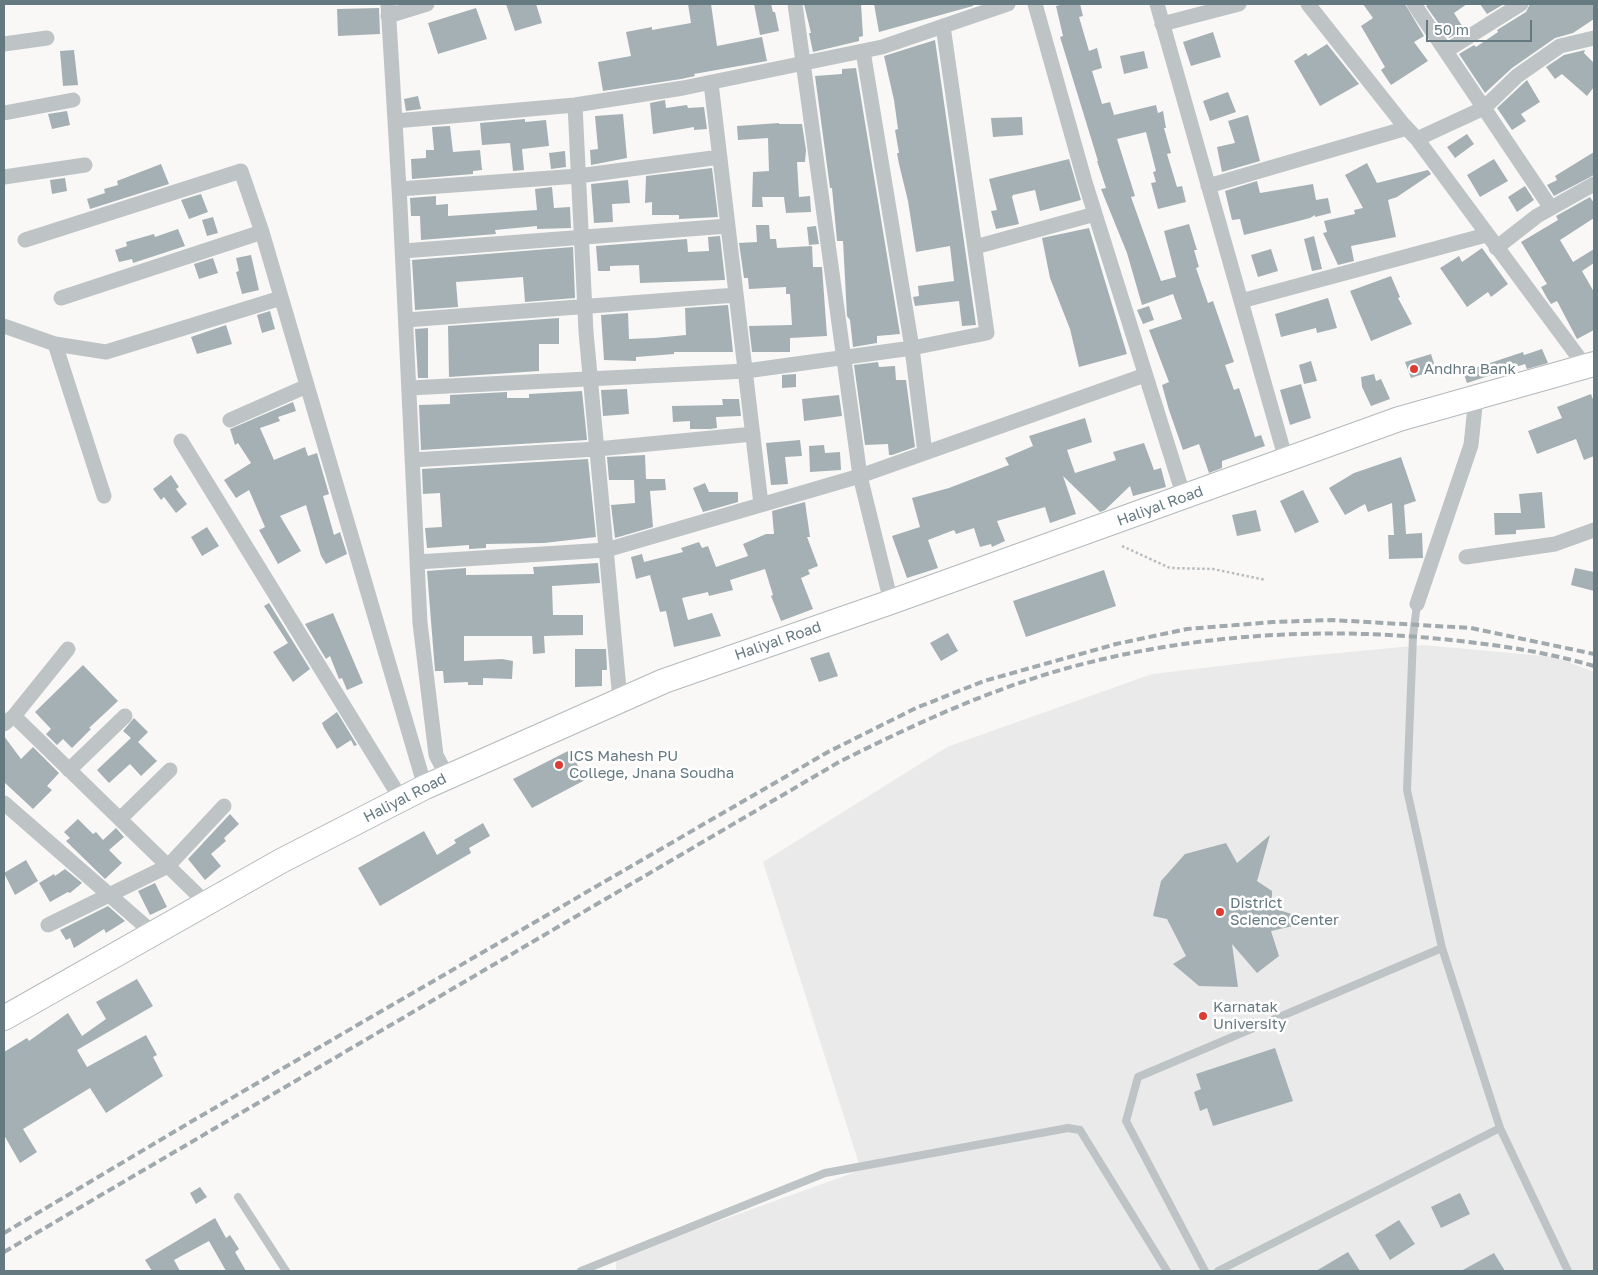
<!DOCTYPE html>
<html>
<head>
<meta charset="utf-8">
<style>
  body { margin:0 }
  #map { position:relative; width:1598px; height:1275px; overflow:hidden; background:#f9f8f6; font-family:"Golos Text",sans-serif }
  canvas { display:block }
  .frame { position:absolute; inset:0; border:5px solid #657980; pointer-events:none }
  .scale { position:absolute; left:1426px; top:20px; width:106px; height:22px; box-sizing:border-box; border:2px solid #657980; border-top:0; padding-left:6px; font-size:15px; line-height:18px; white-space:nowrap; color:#657980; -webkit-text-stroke:4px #fff; paint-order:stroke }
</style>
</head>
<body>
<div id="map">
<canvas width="1598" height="1275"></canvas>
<div class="frame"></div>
<div class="scale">50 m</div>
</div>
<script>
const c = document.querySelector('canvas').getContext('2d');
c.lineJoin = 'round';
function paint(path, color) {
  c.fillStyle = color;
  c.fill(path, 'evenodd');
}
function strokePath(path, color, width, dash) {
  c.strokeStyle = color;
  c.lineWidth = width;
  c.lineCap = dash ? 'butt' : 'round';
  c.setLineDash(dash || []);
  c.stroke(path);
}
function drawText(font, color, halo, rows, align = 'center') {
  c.font = font + ' "Golos Text",sans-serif';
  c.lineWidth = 5;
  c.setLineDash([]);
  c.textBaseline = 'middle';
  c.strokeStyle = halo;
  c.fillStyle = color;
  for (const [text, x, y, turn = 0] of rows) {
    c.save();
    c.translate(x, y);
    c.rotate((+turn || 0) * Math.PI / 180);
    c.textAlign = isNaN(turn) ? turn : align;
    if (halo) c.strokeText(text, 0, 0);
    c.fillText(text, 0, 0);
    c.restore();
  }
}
const built = new Path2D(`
  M1423,645L1555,657L1594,672V1271H616V1258L861,1170L763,862L947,747L1152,674L1296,657Z`);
const building = new Path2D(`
  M506,4H536L542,23L515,31Z
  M688,4H711L717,46L762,37L767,61L694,74L695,76L681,79L603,91L598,62L631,56L626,32L652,27V30L691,23Z
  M754,4H771L773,12H775L779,31L760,35Z
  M804,4H861L863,36L859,37V41L813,52L809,33H811Z
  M874,4H973V6L879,32Z
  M1064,4H1080L1083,16L1079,17L1089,51L1097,48L1102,68L1092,71L1102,104L1110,102L1114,115L1156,105L1158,113L1163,111L1166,128H1164L1171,153L1167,154L1177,187L1182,186L1186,202L1158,209L1151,183L1156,182L1153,172L1156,171L1146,132L1117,139L1135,196L1131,197L1161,281L1176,277L1164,231L1189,224L1197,250H1194L1199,267L1196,268L1208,303L1213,301L1234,362L1225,365L1234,390L1239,388L1255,437L1261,435L1265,446L1222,461V468L1209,473L1199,444L1183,450L1169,410L1162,385L1169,382L1149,330L1182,319L1173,294L1142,305L1127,253L1101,189L1106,188L1097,161H1098L1060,37L1063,36L1056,6Z
  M1363,4H1405L1424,36L1414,42L1428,61L1391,85L1381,70L1385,67L1361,26L1373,18Z
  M1429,4H1467L1454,13L1464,29L1449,38L1426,6Z
  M1480,4H1504L1487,14Z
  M1530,4H1594V19L1573,33L1555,38L1512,68L1485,93L1459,54L1474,45L1476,47L1498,32L1497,30L1526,12Z
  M379,8L380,34L338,36L337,9Z
  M476,8L487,39L438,54L428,23Z
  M1213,32L1221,57L1191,66L1183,42Z
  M935,40L976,325L962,326L959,301L915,306L913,297L919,296L918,286L954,281L950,246L916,252L908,201L899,164L897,153H899L895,130L898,129L894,100L884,56Z
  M1327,44L1359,84L1320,106L1294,61L1306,53L1308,56Z
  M74,50L78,85L63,86L60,51Z
  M1585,50L1584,53L1594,63V87L1587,96L1562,74L1555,79L1546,67L1564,55Z
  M1144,51L1148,68L1124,74L1120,56Z
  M856,68L900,334L877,336V343L853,347L850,320L847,316L843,241H837L832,188H830L815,76L842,74V69Z
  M1527,80L1540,102L1521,114L1526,121L1512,130L1497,108Z
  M1228,92L1236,112L1210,121L1203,101Z
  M418,96L421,109L406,111L404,99Z
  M665,100L666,108L687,105L688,108L704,107L707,129L694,130V127L653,134L650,103Z
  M67,111L70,125L52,129L48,114Z
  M623,114L627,158L591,165L590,150L598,149L595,116Z
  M1248,115L1260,161L1222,172L1217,147L1235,143L1228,121Z
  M1022,117L1023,135L993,137L991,118Z
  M525,119V122L546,120L549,146L522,149L524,170L513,171L510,143L482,145L480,123Z
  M779,123V124H802L806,150L805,162H797L799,197L810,196L811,212L786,213L784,197H762L763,207H752L753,172L769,171L768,138L738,140L737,126Z
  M450,126L453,152L480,150L482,170L473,171V174L412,179L411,159L426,158V150H434L432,127Z
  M1467,134L1474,144L1455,158L1447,147Z
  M565,151L566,167L551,169L549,153Z
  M1594,152V175L1554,196L1547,185L1557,180L1555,176Z
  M1069,159L1081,200L1040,211L1035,190L1013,195L1012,197L1019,224L996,229L991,211L997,210L989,179Z
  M1494,159L1508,181L1480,197L1467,175Z
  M1367,163L1377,183L1428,170L1431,174L1397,197L1388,200L1396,237L1351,246L1354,261L1338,265L1323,233L1327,232L1324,221L1355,214L1354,210L1363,208L1345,175Z
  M161,164L169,184L90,209L87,199L105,193L104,189L118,185L117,181Z
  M712,168L718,217L679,219V215H652V202L645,203L646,176Z
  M65,178L67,191L52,194L50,180Z
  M628,180L630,203L612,204L613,222L594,223L591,184Z
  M1257,181L1260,193L1313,184L1316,200L1328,198L1331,213L1315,217V215L1310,218L1244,235L1240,219L1232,220L1225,191Z
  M1525,186L1534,200L1517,212L1508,197Z
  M552,187L554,208L570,207L571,228L537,229V226L495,230L496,234L421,240L420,216H411L410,198L436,196V205L448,204V216L537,210L535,189Z
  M201,194L208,212L189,219L181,200Z
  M1590,197L1594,203V218L1560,240L1573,262L1594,249V263L1582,271L1594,292V330L1577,339L1557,301L1551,304L1547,298L1541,287L1547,284L1521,242L1558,220L1556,216Z
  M213,217L218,233L207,236L202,220Z
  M756,225H769L770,239H776L777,248L812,246L813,267H822L827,336L790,338V352H752L749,326L792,325L790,294H786V287L749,289L748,278H744L739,243L757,242Z
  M816,226L819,244L809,245L807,227Z
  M1089,228L1127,354L1079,367L1070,329L1050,278L1042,238Z
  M178,229L185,246L133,263L132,259L119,262L115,250L127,246L126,242L154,234L155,237Z
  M720,236L725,280L640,283L639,265L610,266V271H598L596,246L687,239L688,252L709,251L708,237Z
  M1314,236L1322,269L1312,271L1304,239Z
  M573,247L575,298L525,302L523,277L497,279L456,282L458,307L415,310L412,260Z
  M1482,248L1508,284L1491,297L1488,292L1467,307L1440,268L1459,256L1462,262Z
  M1271,249L1278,271L1258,277L1251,255Z
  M251,255L259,290L242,294L236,272L239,271L236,258Z
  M213,258L218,273L199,279L194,264Z
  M1391,276L1400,297L1398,298L1412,324L1371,341L1350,291Z
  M1328,298L1337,328L1317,333L1316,328L1281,337L1275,314Z
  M728,305L733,352H674V354L636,357V361L604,360L601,315L628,313L629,339L654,338L686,335L685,308Z
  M1149,306L1154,320L1143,324L1137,310Z
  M270,311L275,329L262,333L257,315Z
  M559,318V344H539V371L449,377L448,326Z
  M226,325L232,344L197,354L191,337Z
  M428,328V378H418L415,329Z
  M1542,349L1548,363L1527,369L1525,364L1467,383L1463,372L1523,352L1524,355Z
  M1431,354L1436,370L1411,378L1405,362Z
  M1311,361L1317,381L1304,384L1299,365Z
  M878,362L879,367L895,366L896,380H906L915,447L892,455H889L888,444L865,445L854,365Z
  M796,374V387L782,388V375Z
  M1374,374L1376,381L1381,379L1390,399L1371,406L1362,387L1361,377Z
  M1301,384L1311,418L1290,425L1280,390Z
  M627,389L629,414L603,416L601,390Z
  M582,391L587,440L421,450L419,405L450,404V395L507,392V398H529V394Z
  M1591,394L1594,402V456L1584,460L1576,439L1537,454L1528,431L1562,418L1557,407Z
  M839,395L842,416L804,421L802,399Z
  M722,399H739L741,416L716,417L717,428L710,429H690V421L673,422L672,406L723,405Z
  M293,402L296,411L278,417L280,421L260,428L274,460L305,447L308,456L317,453L329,494L323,496L334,535L340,532L347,554L326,564L321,556L306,505L280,516L301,551L278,564L259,530L265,527L249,490L236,498L224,480L251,463L238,443L235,445L230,429Z
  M1085,418L1092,442L1067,450L1075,473L1116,460L1113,452L1144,443L1154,470L1161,468L1166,487L1133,496L1130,486L1105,510L1100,512L1063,476L1076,514L1050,523L1045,507L997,521L1005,541L992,547L991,544L980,547L974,528L956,534L954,530L928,540L938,568L907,578L892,536L920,527L912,498L949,488L1009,465L1005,458L1033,446L1029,436Z
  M800,440L802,456L785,457L788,484L771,485L766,443Z
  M824,445L825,453L840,452L841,470L810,472L809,446Z
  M645,455L646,479H665L666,490L650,491L653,527L615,538L611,505L635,503L634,480H609L607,457Z
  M1401,457L1416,501L1404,505L1406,534L1422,533L1423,558L1389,559L1388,535H1394L1392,503L1368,512L1365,504L1345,515L1329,488L1354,473Z
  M588,459L596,537L544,543L486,544V548L469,549V545L427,548L425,528L442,527L440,493L423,494L422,469Z
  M171,475L179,487L176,489L187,504L176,513L164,497L161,500L153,489Z
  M705,483L709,492H738V502L703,512L693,488Z
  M1303,490L1319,522L1295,533L1280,501Z
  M1542,492L1545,528L1516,530V534L1495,535L1494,513H1521L1519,494Z
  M805,502L810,537H807L818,566L808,570L810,574L801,578L813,609L781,621L771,596L773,595L765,569L730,580L733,590L709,596L708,592L682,598L688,620L712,613L721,636L674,647L666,611L660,612L650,575L636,579L631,557L642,554L644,562L683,552L681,548L699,542L702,548L708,546L716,567L748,556L743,544L766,534H774L772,511Z
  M1256,510L1261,531L1237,536L1232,515Z
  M207,527L219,546L202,556L191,537Z
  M598,563L600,583L552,586L553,615H583V635L544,636L545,653L533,654L532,636H464V661L502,659L513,661L512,679L483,678V685H468V682L444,683L443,671H435L427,571L466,568V575L534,574L533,567Z
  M1575,568L1594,572V591L1571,585Z
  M1104,570L1116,606L1026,637L1013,601Z
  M269,603L310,669L293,682L273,652L288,643L264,606Z
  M333,613L363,683L347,690L342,678L339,679L330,656L326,659L305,624Z
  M948,633L958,651L941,661L930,643Z
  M575,649H606L607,670H602V686L575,687Z
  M829,652L838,676L819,682L810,658Z
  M83,665L118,701L89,728L91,729L72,748L63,739L57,745L46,734L51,729L35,712Z
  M337,712L357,745L354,746L351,740L337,749L324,728L322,723Z
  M134,718L148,732L138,742L157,761L141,776L130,764L109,783L97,770L131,738L123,731Z
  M4,736L21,759L33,747L59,773L47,786L52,790L33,809L4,782Z
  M570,750L585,780L532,808L513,779Z
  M230,814L239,824L224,838L226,841L211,854L221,866L205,880L188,859Z
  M78,819L93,834L96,832L103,840L116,828L124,837L109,850L122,863L105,879L66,841L70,838L64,832Z
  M483,823L490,836L469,848L471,853L380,906L358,868L424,831L437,855L456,843L454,840Z
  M1270,835L1257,881L1272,891V908L1315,921L1271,931L1279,956L1257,973L1232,944L1238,987L1199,986L1173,964L1186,956L1167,919L1153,916L1161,881L1185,854L1226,843L1237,863Z
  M26,860L38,881L15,895L4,873Z
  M65,869L82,883L70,893L68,892L50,902L39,883L54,874L55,876Z
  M155,883L167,907L150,915L138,891Z
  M108,906L125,921L106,933L104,929L74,948L70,938L66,940L60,930Z
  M137,979L153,1006L77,1050L87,1067L146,1035L157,1055L153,1057L163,1076L106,1113L90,1088L23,1129L37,1152L20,1163L4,1135V1052L27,1038L29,1041L68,1013L82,1036L106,1019L96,1002Z
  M1275,1048L1293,1101L1213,1126L1207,1108L1200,1111L1194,1092L1201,1089L1196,1074Z
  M200,1187L207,1197L196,1204L190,1193Z
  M1460,1193L1470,1214L1441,1228L1431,1207Z
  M215,1218L226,1238L230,1235L239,1249L235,1252L246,1271H226L209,1241L174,1260L180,1271H152L145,1260Z
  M1399,1220L1415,1244L1390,1260L1375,1235Z
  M1348,1252L1360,1271H1316Z
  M1494,1253L1505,1271H1461Z`);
const path = new Path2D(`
  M1122,546L1170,568L1213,569L1266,580`);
const lane = new Path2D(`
  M1417,604L1413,636L1407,790L1442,948L1500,1128L1568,1271
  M238,1197L286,1271
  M581,1271L825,1173L1068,1128L1080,1130L1167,1271
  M1205,1271L1126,1121L1138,1077L1442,948
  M1218,1271L1500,1128`);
const street = new Path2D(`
  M388,4L400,205L420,623L436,755L447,776
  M795,4L860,476L891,602
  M1035,4L1085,182L1184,497
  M1157,4L1286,460
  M1308,4L1402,123L1417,139L1585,366
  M1414,4L1551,208
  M388,16L427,4
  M1162,24L1239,4
  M4,44L47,38
  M863,51L912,348L925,453
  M1446,51L1521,4
  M711,83L761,504
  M575,105L586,332L620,700
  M4,113L73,100
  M395,121L575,105L683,88L882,47L1008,4
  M1417,139L1484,108L1517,76L1560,46L1594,38
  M4,177L85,165
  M1208,186L1407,128
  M399,189L578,176L720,157
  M25,240L241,171L262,232L425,787
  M975,247L1095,214
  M1496,248L1537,216L1594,184
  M403,251L728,226
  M61,298L262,232
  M1241,301L1486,235
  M406,320L736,295
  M4,326L55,344L106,352L281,298
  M55,344L104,496
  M409,388L746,371L912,348L987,333L943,26
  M230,420L307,386
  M181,441L401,799
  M412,460L597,449L753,434
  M1466,557L1555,544L1594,530
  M417,562L606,550L860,476L1145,375
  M1417,604L1471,445L1476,397
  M14,716L206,903
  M4,724L14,716L68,649
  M69,770L125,716
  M4,803L153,933
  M120,819L170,770
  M48,925L168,866L224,806`);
const primary = new Path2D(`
  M4,1018L281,861L425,787L664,681L891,602L1399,419L1594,364`);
const rail = new Path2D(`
  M4,1233L199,1117L828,752L916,708L984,681L1116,644L1187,629L1273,622L1332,620L1471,628L1594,654
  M4,1252L839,762C915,724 992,688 1075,666C1200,633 1331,626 1460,641C1506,646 1549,653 1594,666`);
const markers = [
  [1414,369,5,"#dc3c34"],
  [559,765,5,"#dc3c34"],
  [1220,912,5,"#dc3c34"],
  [1203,1016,5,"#dc3c34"]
];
const poiNames = [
  ["Andhra Bank",1424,369],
  ["ICS Mahesh PU",569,756],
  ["College, Jnana Soudha",569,773],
  ["District",1230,903],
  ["Science Center",1230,920],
  ["Karnatak",1213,1007],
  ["University",1213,1024]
];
const streetNames = [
  ["Haliyal Road",1160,506,-20],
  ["Haliyal Road",778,641,-19],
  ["Haliyal Road",405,798,-27]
];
paint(built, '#eaeaea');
paint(building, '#a5b0b4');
strokePath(primary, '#b2b8bb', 26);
strokePath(path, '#b9bdbf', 2.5, [2.5, 2.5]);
strokePath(lane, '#bec4c6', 8);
strokePath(street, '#bec4c6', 15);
strokePath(primary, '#fff', 24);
strokePath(rail, '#a0a9ad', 4, [8, 4]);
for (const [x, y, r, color] of markers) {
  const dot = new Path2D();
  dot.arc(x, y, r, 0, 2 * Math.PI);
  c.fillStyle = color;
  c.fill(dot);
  strokePath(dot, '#fff', 2);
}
drawText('15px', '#657980', '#fff', poiNames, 'left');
drawText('15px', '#657980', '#fff', streetNames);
</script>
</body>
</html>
